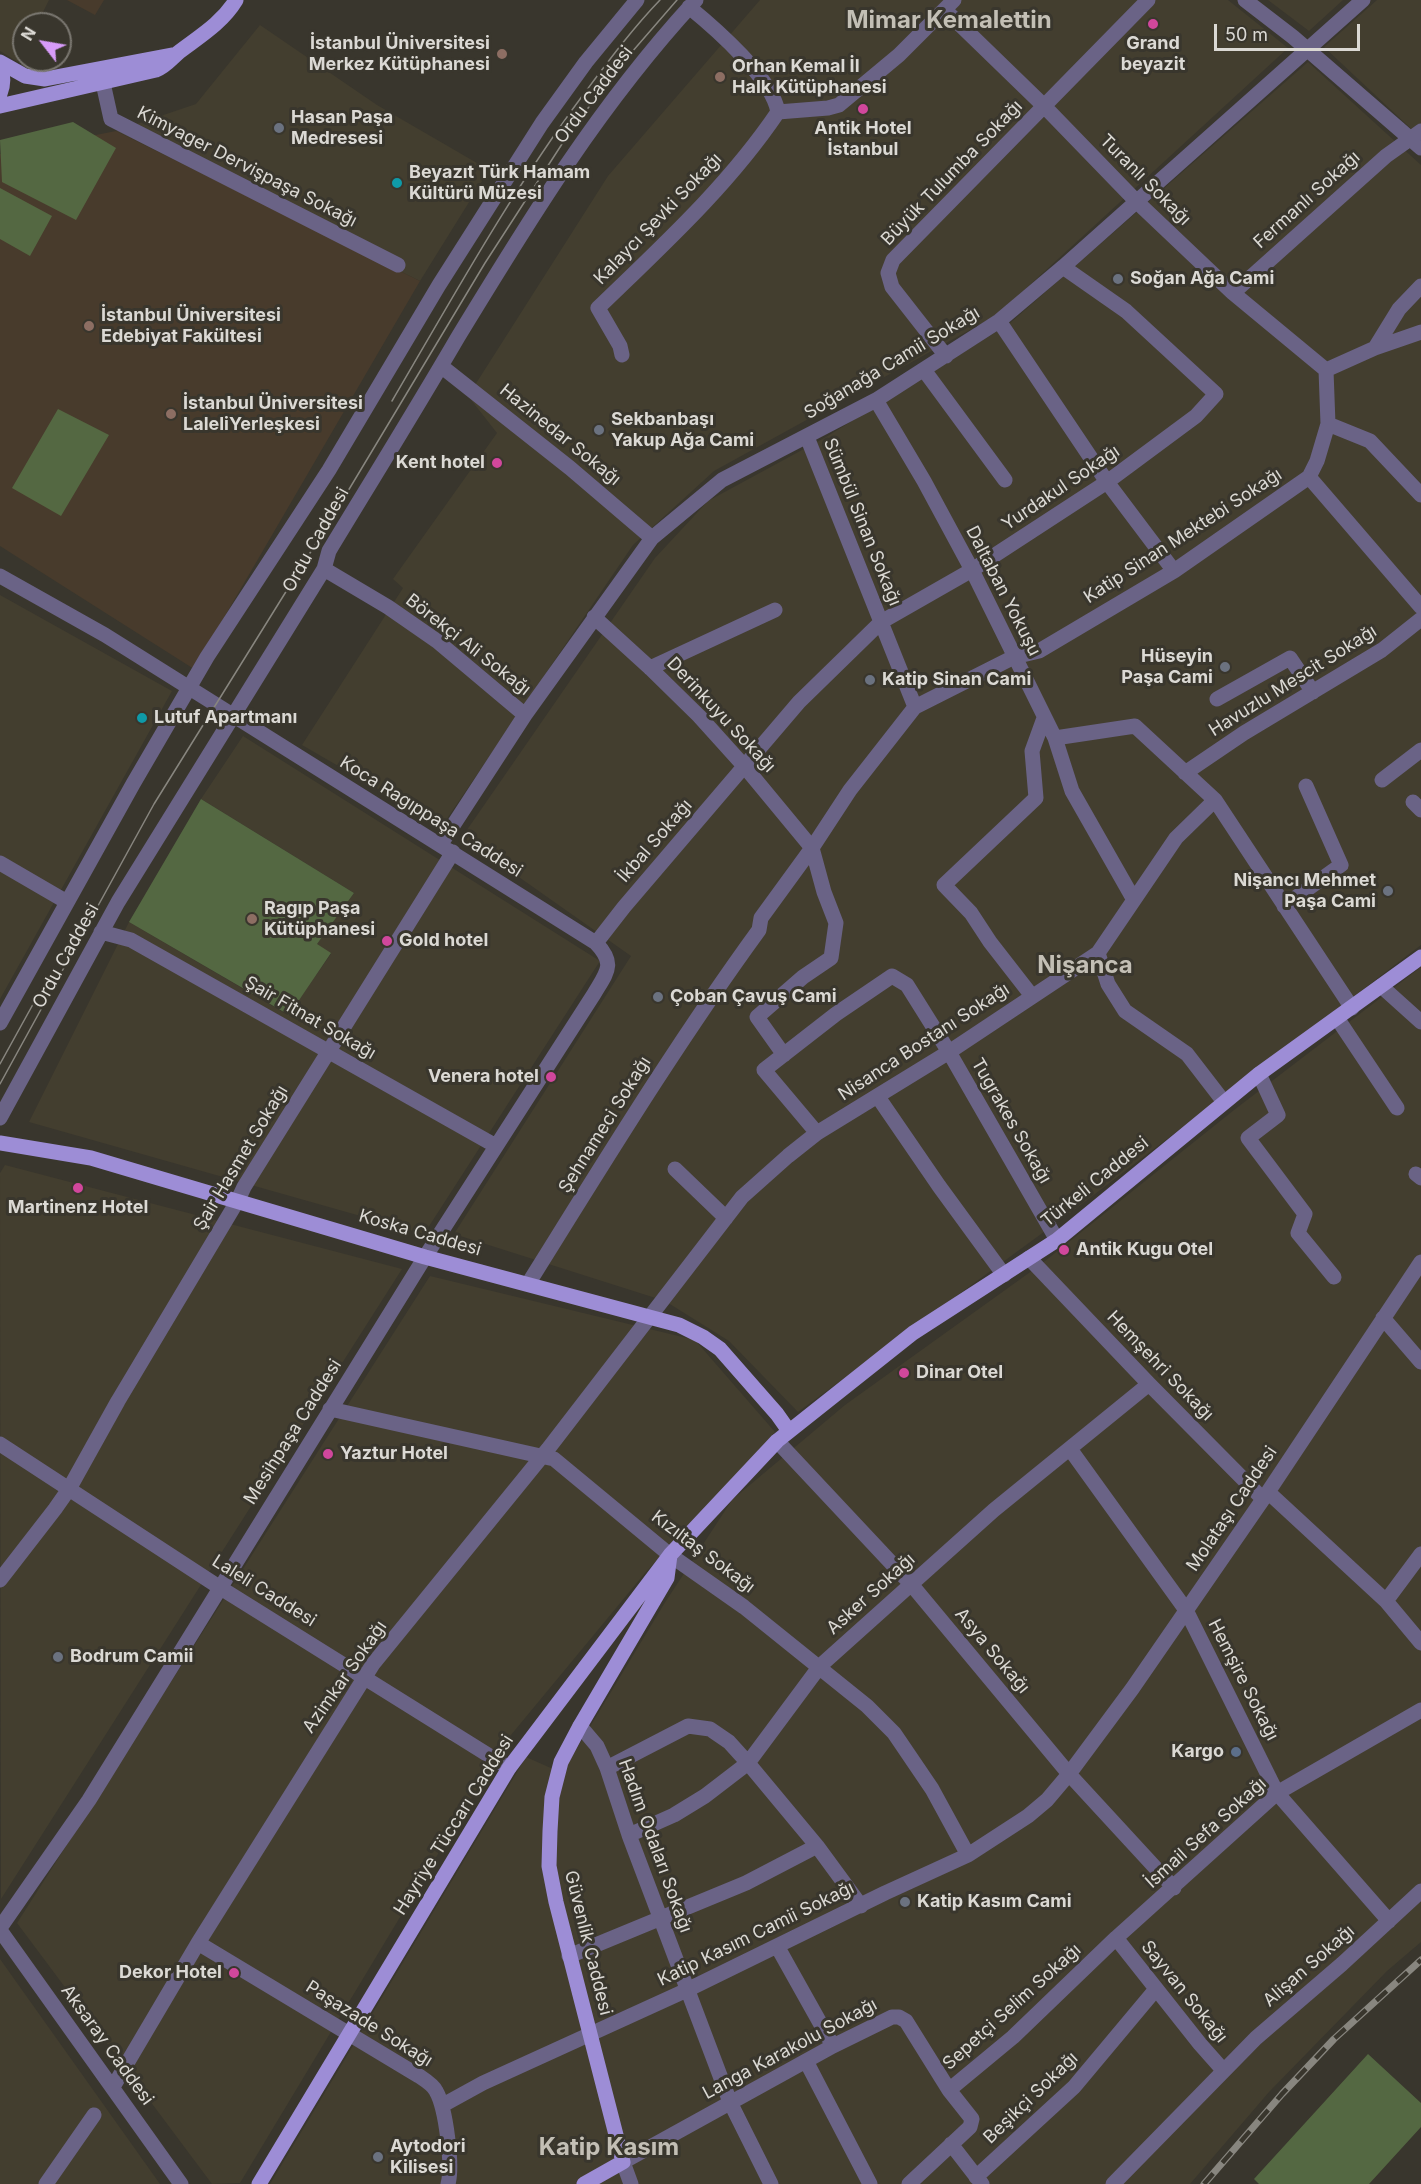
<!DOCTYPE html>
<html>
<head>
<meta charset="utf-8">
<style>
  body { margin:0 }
  #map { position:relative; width:1421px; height:2184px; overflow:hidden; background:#39362d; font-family:Inter,sans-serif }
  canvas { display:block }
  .north { position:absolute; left:12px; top:12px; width:60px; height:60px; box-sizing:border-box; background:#39362d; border:2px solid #7a7770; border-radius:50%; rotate:301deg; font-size:16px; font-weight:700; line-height:24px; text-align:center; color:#dbd9d4 }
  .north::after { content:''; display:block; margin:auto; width:21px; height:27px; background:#d79bf9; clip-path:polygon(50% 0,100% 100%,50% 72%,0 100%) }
  .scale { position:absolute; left:1214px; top:24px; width:146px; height:27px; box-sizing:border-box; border:3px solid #dbd9d4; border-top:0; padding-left:8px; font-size:18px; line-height:21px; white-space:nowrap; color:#dbd9d4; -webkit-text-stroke:4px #39362d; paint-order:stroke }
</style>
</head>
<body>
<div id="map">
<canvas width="1421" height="2184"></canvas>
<div class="north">N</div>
<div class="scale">50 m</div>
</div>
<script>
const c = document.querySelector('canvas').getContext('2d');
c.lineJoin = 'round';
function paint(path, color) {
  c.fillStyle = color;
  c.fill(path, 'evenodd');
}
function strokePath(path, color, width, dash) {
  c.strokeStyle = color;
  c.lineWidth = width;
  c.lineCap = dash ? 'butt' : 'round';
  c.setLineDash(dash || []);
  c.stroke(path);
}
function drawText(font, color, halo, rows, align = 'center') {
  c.font = font + ' Inter,sans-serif';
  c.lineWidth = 6;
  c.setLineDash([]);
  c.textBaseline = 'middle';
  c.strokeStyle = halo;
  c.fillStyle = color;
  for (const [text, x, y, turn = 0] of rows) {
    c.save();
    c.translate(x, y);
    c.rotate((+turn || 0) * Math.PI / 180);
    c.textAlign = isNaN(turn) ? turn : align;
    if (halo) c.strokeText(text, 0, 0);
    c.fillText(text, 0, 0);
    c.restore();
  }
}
const built = new Path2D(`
  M0,0H49L37,24H24V50L18,62L0,51Z
  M760,0H1228L1288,48L997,315L714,471L633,545L442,826L302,745L403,588L393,579L497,433L468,396L608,176Z
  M1268,0H1343L1309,31Z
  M1377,0H1421V138L1324,47Z
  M260,25L377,105L489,170L420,281L116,131L196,104Z
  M1308,62L1421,165V945L1078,1207L798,1412L729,1341L665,1301L454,1234L631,956L462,837L655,558L708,501L826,437L1009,324Z
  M0,595L172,691L0,999Z
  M243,736L600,961L424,1234L29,1122L129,922L288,1015L331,954L316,945L354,893L201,799Z
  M1421,967V1942L1387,1971L1269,2092L1190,2184H270L526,1757L562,1773L664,1604L732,1500L845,1405L1040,1265L1234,1110Z
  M5,1165L402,1269L1,1899L0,1173Z
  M430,1276L695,1340L775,1432L645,1573L506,1741L240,2183L212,2184L17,1923Z
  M0,1959L160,2184H0Z`);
const education = new Path2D(`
  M67,0H104L95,15Z
  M116,131L420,281L194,669L0,546V154Z`);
const green = new Path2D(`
  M73,122L116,148L76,220L2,182L0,140Z
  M0,188L52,216L30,256L0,239Z
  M58,409L109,435L61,516L12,488Z
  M201,799L354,893L317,944L331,953L289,1015L129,922Z
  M1368,2054L1421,2103V2127L1369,2184H1259L1254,2179Z`);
const minor = new Path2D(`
  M1245,0L1293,37L1421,148
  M689,7C716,29 772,78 778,112
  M945,10L1044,106L1136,201L1233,293L1326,370
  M103,83L111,119L398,265
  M778,112L828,108L839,105L899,55L954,0
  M1233,293L1386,156L1421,131
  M999,321L1107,482L1174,571
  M1375,348L1399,309L1421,286
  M622,355L620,346L598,308C662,246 728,186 778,112
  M946,356L892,287L888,273L893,260L1148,0
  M441,366L570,468L652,538
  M924,370L1005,480
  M1326,370L1328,424L1317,461L1309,477L1421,607
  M1326,370L1375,348L1421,332
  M876,400L924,481L972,570L1055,738L1072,791L1134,900
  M1328,424L1370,441L1421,495
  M807,437L915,707
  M324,569L388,607L437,641L525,715
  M0,576L105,635L596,943C616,964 607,972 594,994L425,1257L89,1800L0,1928
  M594,617L650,668L699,716L745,767L812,848L824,892L836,923L831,958L803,977L757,1017L784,1055
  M650,668L775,610
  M1217,699L1290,658L1313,692
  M1055,738L1135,726L1215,800L1352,1008
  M1185,773L1244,733L1382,650L1421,619
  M1382,780L1421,750
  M1413,802L1421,810
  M441,844L525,715L652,538L722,480L876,400L999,321L1063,267L1363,0
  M0,863L67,902
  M1284,906L1341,865L1306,786
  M101,932L131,940L496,1146
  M596,943L624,907L799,702L881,622L972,570L1107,482L1196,416L1216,394L1126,311L1063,267
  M1098,953L1108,984L1125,1011L1187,1054L1224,1102
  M1381,986L1421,1022
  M1032,996L990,942L971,913L944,885L1036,798L1032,751L1044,718
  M1337,1018L1397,1108
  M0,1023L133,784L207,657L329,470L439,285L542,123L586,62L637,0
  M1259,1074L1278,1115L1248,1138L1305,1214L1298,1233L1334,1277
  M878,1097L939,1186L1004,1275
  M0,1118L118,902L324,569L329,551C372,480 416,409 458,337C531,217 600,104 696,0
  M817,1133L764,1070L836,1014L892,976L907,985L949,1052L1057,1240
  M675,1169L726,1218
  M1416,1174L1421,1178
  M1029,1258L1149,1384L1263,1499
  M528,1284C603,1164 676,1044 759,930L761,918L812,848L850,790L915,707L1014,657L1039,651L1174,571L1309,477
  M1383,1318L1421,1362
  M330,1409L554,1459L670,1555L744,1607L867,1706L894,1733L932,1789L968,1855
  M777,1441L911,1584L1069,1774L1174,1888
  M0,1444L219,1587L509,1768
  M1070,1449L1186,1610L1277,1793L1389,1921
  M1268,1492L1386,1601L1421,1643
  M0,1580L55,1509L69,1489L118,1401L238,1200L244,1187L453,852
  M1386,1601L1421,1554
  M580,1726L597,1746L607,1768L629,1835L730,2102L771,2184
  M607,1768L688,1726L710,1729L729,1742L748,1763L817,1846L861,1906
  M629,1835L674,1815L705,1796L748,1763L820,1666L994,1510L1149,1384
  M0,1930L181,2184
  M1116,1938L1200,2044L1223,2070
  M198,1943L419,2076C425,2080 433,2085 436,2091C446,2108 453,2166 448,2184
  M777,1946L833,2046
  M569,1956L746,1883L817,1846
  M806,2061L870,2184
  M113,2087L198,1943L373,1664L548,1449L742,1197L788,1156L817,1133L949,1052L1098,953L1176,838L1215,800
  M443,2105L483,2083L687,1990L885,1893L968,1855L1028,1816L1047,1800L1069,1774L1132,1689L1268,1492L1421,1262
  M951,2144L982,2184
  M976,2177L1074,2087L1156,1989
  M46,2184L94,2115
  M631,2184L623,2162L833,2046L892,2017H899L906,2021L949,2090
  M909,2184L970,2127L972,2119L949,2090L1013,2037L1116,1938L1277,1793L1421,1710
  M1113,2184L1256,2038L1342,1964L1421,1891`);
const major = new Path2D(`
  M0,62L25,76L45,79L177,54
  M0,66C4,76 4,84 0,94
  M0,106L156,70C166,66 171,59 179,52C200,36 222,23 236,0
  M0,1143L91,1158L425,1257L679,1325L703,1337L720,1349L777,1414L789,1431
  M259,2184L509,1768L670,1555L777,1441L913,1333L1057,1240L1259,1074L1421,957
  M584,2184L623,2162L556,1902L549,1866L550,1831L552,1797L561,1762L580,1726L667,1578L670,1555`);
const tram = new Path2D(`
  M392,401C453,297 511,192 583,95C607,63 632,29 660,0
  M0,1064L42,988
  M0,1084L154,804L333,516L485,263L562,144L612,75L677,0`);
const rail = new Path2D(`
  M1204,2184L1282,2094L1334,2039L1421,1960`);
const markers = [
  [1153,24,6,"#d1479c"],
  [502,54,6,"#8d6e63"],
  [720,77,6,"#8d6e63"],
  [863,109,6,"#d1479c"],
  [279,128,6,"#6b7280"],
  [397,183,6,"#0f9aa8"],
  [1118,279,6,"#6b7280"],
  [89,326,6,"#8d6e63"],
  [171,414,6,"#8d6e63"],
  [599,430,6,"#6b7280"],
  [497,463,6,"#d1479c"],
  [1225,667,6,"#6b7280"],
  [870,680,6,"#6b7280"],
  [142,718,6,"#0f9aa8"],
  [1388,891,6,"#6b7280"],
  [252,919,6,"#8d6e63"],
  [387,941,6,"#d1479c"],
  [658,997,6,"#6b7280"],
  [551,1077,6,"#d1479c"],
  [78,1188,6,"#d1479c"],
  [1064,1250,6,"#d1479c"],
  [904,1373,6,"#d1479c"],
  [328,1454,6,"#d1479c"],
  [58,1657,6,"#6b7280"],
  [1236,1752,6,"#5c6f8a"],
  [905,1902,6,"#6b7280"],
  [234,1973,6,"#d1479c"],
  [378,2157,6,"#6b7280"]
];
const poiNames = [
  ["İstanbul Üniversitesi",490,44,"right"],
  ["Merkez Kütüphanesi",490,65,"right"],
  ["Grand",1153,44,"center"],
  ["beyazit",1153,65,"center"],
  ["Orhan Kemal İl",732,67],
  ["Halk Kütüphanesi",732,88],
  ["Hasan Paşa",291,118],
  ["Medresesi",291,139],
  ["Antik Hotel",863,129,"center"],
  ["İstanbul",863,150,"center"],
  ["Beyazıt Türk Hamam",409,173],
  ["Kültürü Müzesi",409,194],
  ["Soğan Ağa Cami",1130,279],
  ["İstanbul Üniversitesi",101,316],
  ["Edebiyat Fakültesi",101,337],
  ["İstanbul Üniversitesi",183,404],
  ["LaleliYerleşkesi",183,425],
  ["Sekbanbaşı",611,420],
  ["Yakup Ağa Cami",611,441],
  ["Kent hotel",485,463,"right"],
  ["Hüseyin",1213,657,"right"],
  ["Paşa Cami",1213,678,"right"],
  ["Katip Sinan Cami",882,680],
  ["Lutuf Apartmanı",154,718],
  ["Nişancı Mehmet",1376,881,"right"],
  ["Paşa Cami",1376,902,"right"],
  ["Ragıp Paşa",264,909],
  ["Kütüphanesi",264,930],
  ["Gold hotel",399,941],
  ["Çoban Çavuş Cami",670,997],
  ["Venera hotel",539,1077,"right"],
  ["Martinenz Hotel",78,1208,"center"],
  ["Antik Kugu Otel",1076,1250],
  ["Dinar Otel",916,1373],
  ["Yaztur Hotel",340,1454],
  ["Bodrum Camii",70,1657],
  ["Kargo",1224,1752,"right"],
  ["Katip Kasım Cami",917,1902],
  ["Dekor Hotel",222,1973,"right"],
  ["Aytodori",390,2147],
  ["Kilisesi",390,2168]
];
const streetNames = [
  ["Ordu Caddesi",594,95,-53],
  ["Kimyager Dervişpaşa Sokağı",247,167,27],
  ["Büyük Tulumba Sokağı",952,173,-46],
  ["Turanlı Sokağı",1145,180,45],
  ["Fermanlı Sokağı",1307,200,-42],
  ["Kalaycı Şevki Sokağı",658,219,-46],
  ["Soğanağa Camii Sokağı",892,363,-31],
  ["Hazinedar Sokağı",560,435,39],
  ["Yurdakul Sokağı",1061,488,-34],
  ["Sümbül Sinan Sokağı",862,522,68],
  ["Katip Sinan Mektebi Sokağı",1183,536,-33],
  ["Ordu Caddesi",316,540,-61],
  ["Daltaban Yokuşu",1003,591,63],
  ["Börekçi Ali Sokağı",468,645,38],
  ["Havuzlu Mescit Sokağı",1293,681,-32],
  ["Derinkuyu Sokağı",721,715,47],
  ["Koca Ragıppaşa Caddesi",431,817,32],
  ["İkbal Sokağı",655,841,-49],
  ["Ordu Caddesi",66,956,-61],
  ["Şair Fitnat Sokağı",310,1018,30],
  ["Nisanca Bostanı Sokağı",924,1042,-33],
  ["Tugrakes Sokağı",1011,1121,60],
  ["Şehnameci Sokağı",605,1125,-58],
  ["Şair Hasmet Sokağı",241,1158,-59],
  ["Türkeli Caddesi",1095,1182,-39],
  ["Koska Caddesi",420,1233,16],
  ["Hemşehri Sokağı",1160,1366,46],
  ["Mesihpaşa Caddesi",293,1432,-58],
  ["Molataşı Caddesi",1232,1509,-56],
  ["Kızıltaş Sokağı",703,1552,37],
  ["Laleli Caddesi",264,1591,32],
  ["Asker Sokağı",871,1594,-42],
  ["Asya Sokağı",992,1651,50],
  ["Azimkar Sokağı",345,1677,-55],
  ["Hemşire Sokağı",1243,1680,63],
  ["Hayriye Tüccarı Caddesi",454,1825,-58],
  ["İsmail Sefa Sokağı",1206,1833,-42],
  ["Hadım Odaları Sokağı",655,1846,70],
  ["Katip Kasım Camii Sokağı",756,1934,-26],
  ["Güvenlik Caddesi",588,1943,76],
  ["Alişan Sokağı",1309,1966,-41],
  ["Sayvan Sokağı",1184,1992,51],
  ["Sepetçi Selim Sokağı",1012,2007,-42],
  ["Paşazade Sokağı",369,2024,32],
  ["Aksaray Caddesi",107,2045,54],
  ["Langa Karakolu Sokağı",790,2049,-28],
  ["Beşikçi Sokağı",1031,2098,-44]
];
const districtNames = [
  ["Mimar Kemalettin",949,21],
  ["Nişanca",1085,966],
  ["Katip Kasım",609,2148]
];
paint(built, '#433e2f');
paint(education, '#483b2c');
paint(green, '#546842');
strokePath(minor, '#6a6386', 15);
strokePath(major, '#9d8dd6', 15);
strokePath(tram, '#88867f', 1.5);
strokePath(rail, '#88867f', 7);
strokePath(rail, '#39362d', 4.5, [14]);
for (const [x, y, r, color] of markers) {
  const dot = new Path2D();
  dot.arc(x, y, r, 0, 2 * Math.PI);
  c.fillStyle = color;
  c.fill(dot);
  strokePath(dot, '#39362d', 2);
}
drawText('bold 18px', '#dbd9d4', '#39362d', poiNames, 'left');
drawText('18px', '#dbd9d4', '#39362d', streetNames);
drawText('bold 24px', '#c3bfb5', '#39362d', districtNames);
</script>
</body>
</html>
